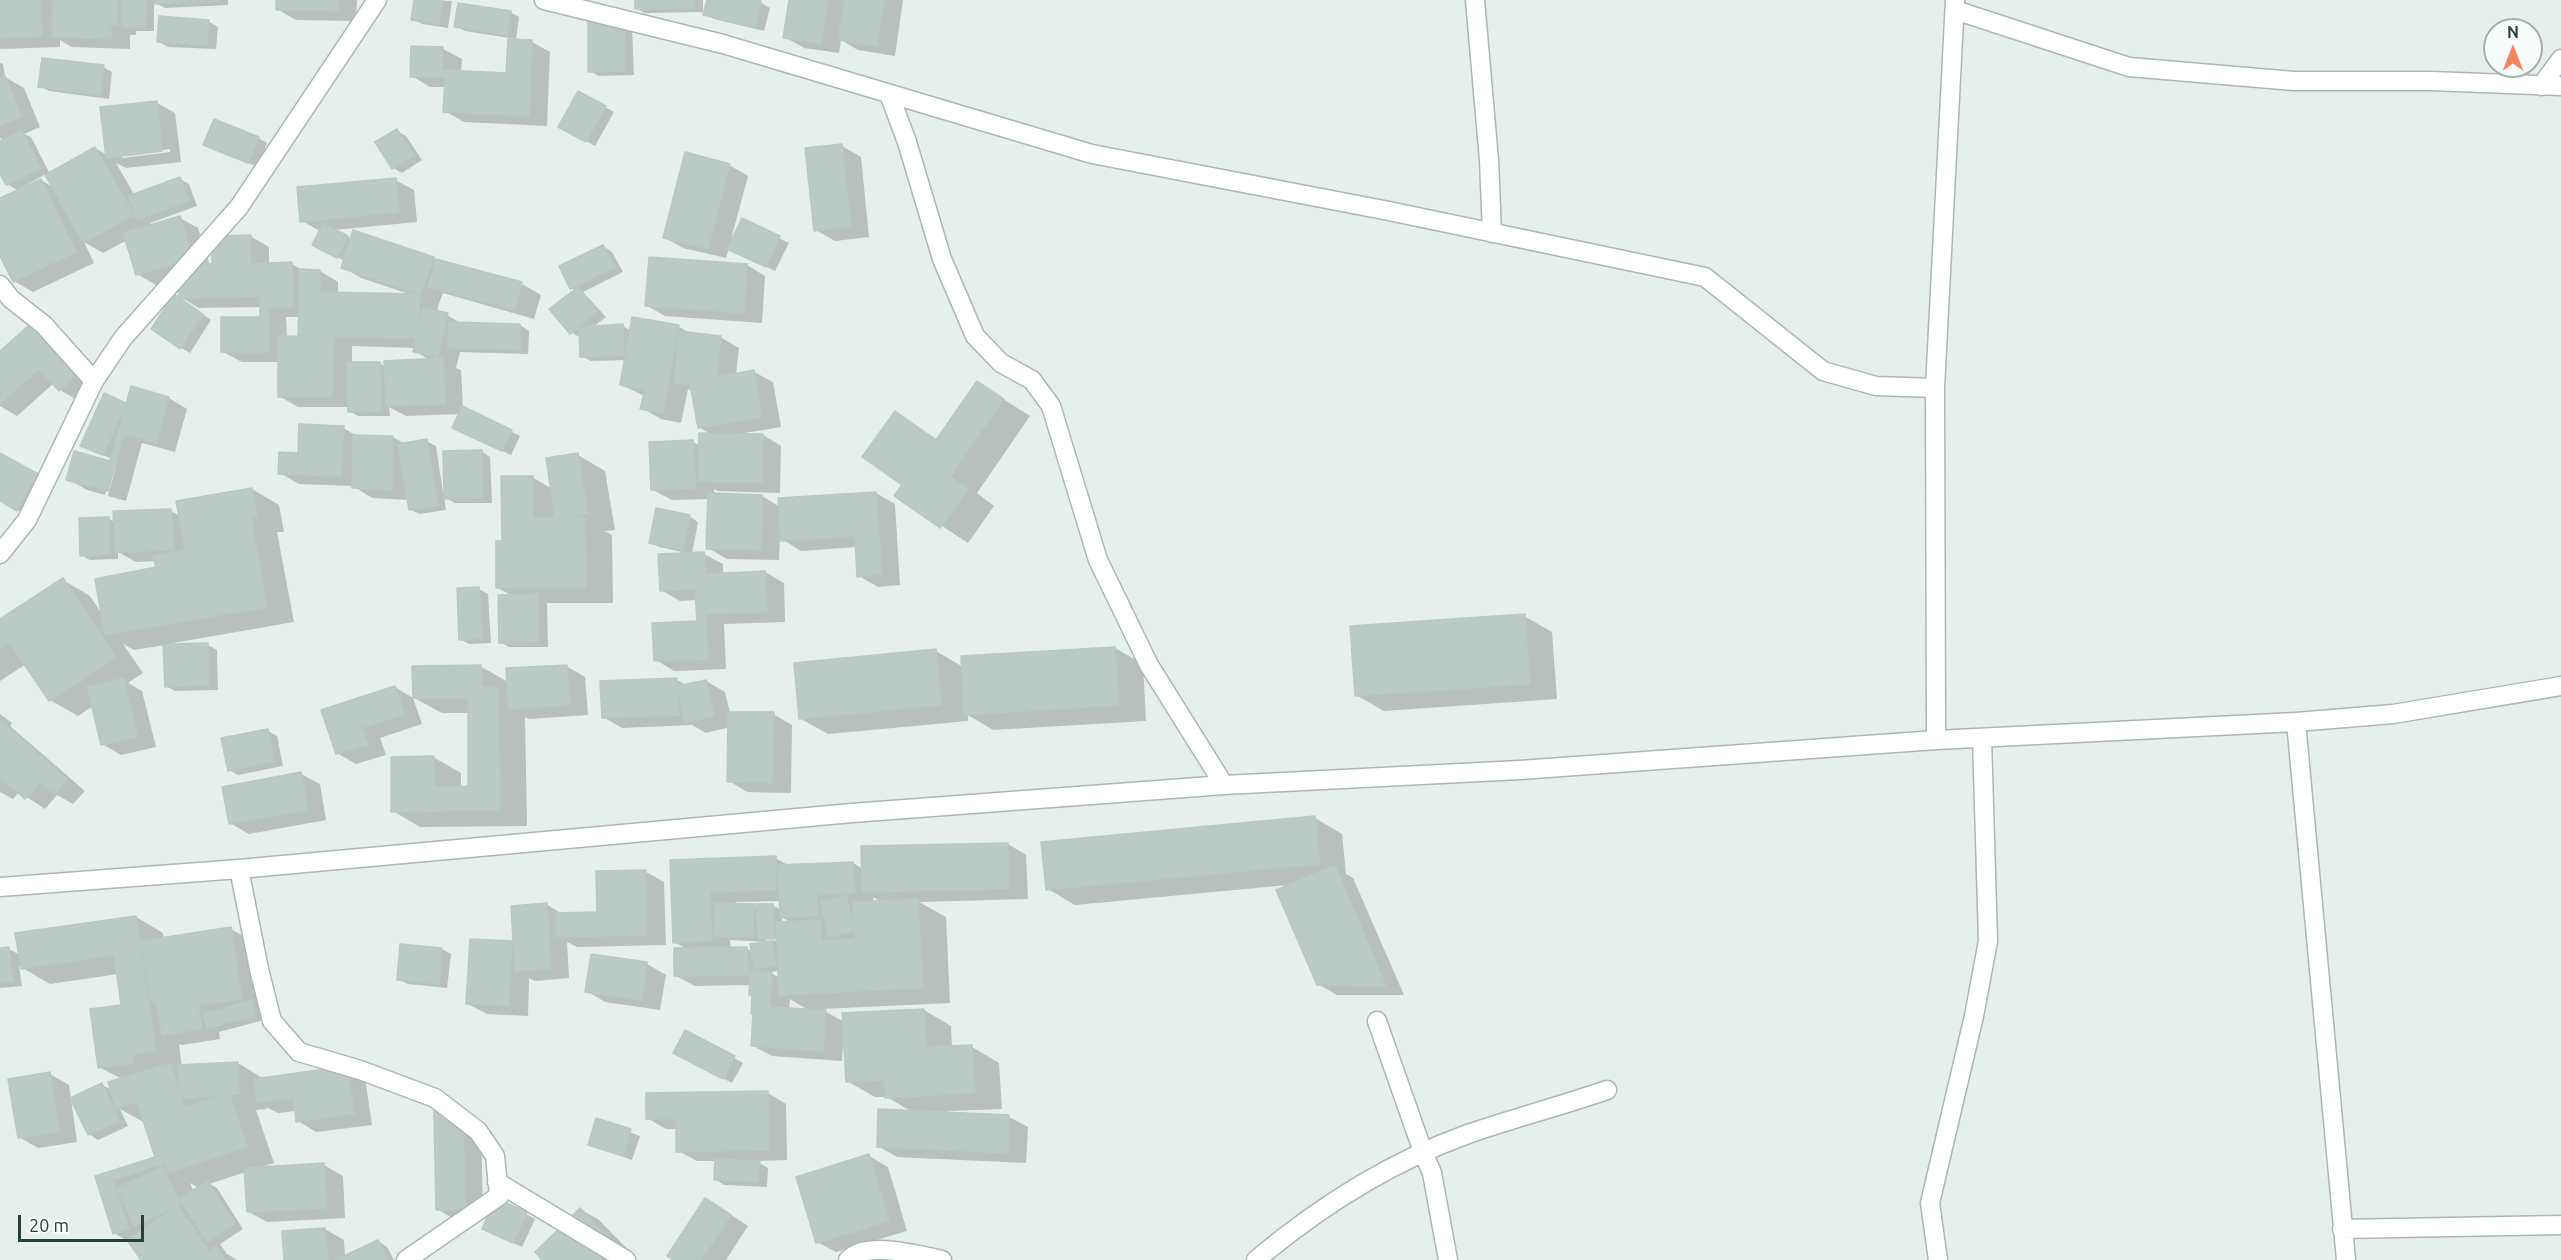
<!DOCTYPE html>
<html>
<head>
<meta charset="utf-8">
<style>
  body { margin:0 }
  #map { position:relative; width:2561px; height:1260px; overflow:hidden; background:#e6efeb; font-family:Ubuntu,sans-serif }
  canvas { display:block }
  .north { position:absolute; left:2483px; top:18px; width:60px; height:60px; box-sizing:border-box; background:#f7fbf9; border:2px solid #a3b1ad; border-radius:50%; rotate:0deg; font-size:16px; font-weight:700; line-height:24px; text-align:center; color:#24423a }
  .north::after { content:''; display:block; margin:auto; width:21px; height:27px; background:#f4845f; clip-path:polygon(50% 0,100% 100%,50% 72%,0 100%) }
  .scale { position:absolute; left:18px; top:1215px; width:126px; height:27px; box-sizing:border-box; border:3px solid #24423a; border-top:0; padding-left:8px; font-size:18px; line-height:21px; white-space:nowrap; color:#24423a; -webkit-text-stroke:4px #f7fbf9; paint-order:stroke }
</style>
</head>
<body>
<div id="map">
<canvas width="2561" height="1260"></canvas>
<div class="north">N</div>
<div class="scale">20 m</div>
</div>
<script>
const c = document.querySelector('canvas').getContext('2d');
c.lineJoin = 'round';
function paint(path, color) {
  c.fillStyle = color;
  c.fill(path, 'evenodd');
}
function strokePath(path, color, width, dash) {
  c.strokeStyle = color;
  c.lineWidth = width;
  c.lineCap = dash ? 'butt' : 'round';
  c.setLineDash(dash || []);
  c.stroke(path);
}
const shadow = new Path2D(`
  M0,0H228V5L165,8L154,2V31H136V35H130V49L72,47L60,40V47L0,49Z
  M277,0H357L356,21L296,20L277,9Z
  M416,0L452,1L448,28L422,24L413,19Z
  M636,0H703V12L645,13L636,8Z
  M709,0H750L760,2L770,8L764,31L714,19L705,14Z
  M790,0H903L895,56L858,50L841,40L839,53L804,48L785,37Z
  M510,12L519,17L516,39L465,31L456,26Z
  M208,21L218,27L216,49L168,47L158,41Z
  M589,23L632,28L634,75L599,76L590,71Z
  M532,42L550,52L547,126L464,122L445,111L446,87H430L412,76L413,47L443,49L462,59L461,73L508,75Z
  M0,63L3,64L5,77L24,88L40,127L24,134L31,137L50,174L95,148L107,155L157,103L175,113L181,162L126,168L116,163L135,196L180,179L189,184L197,206L150,223L152,226L180,218L198,228L210,266L250,236L269,247V264H292L304,271H320L338,282V294L412,295L361,278L343,267L345,261L322,249L320,231L302,221L395,180L414,190L417,222L334,230L352,239L433,258L440,262L522,284L541,295L534,319L443,293L438,306V313L447,315L462,324L520,325L529,331L528,354L460,352L456,368L461,370L463,408L520,436L511,455L463,433L460,414L406,416L389,407L390,416H358L349,411V407H298L279,396L280,362H242L223,352L261,318V307L199,308L182,298L181,300L180,278L156,285L137,274L127,240L103,253L84,242L94,263L33,292L14,281L0,252V199L19,191L7,184L0,170V143L4,141L0,138ZM170,149V152L122,158V155ZM46,174L54,188L41,180L27,187L26,185ZM286,317H300L299,338H287ZM352,346L415,348V351L430,360L386,367L379,363L352,364Z
  M103,67L112,72L109,99L49,91L40,86Z
  M579,93L614,112L595,146L560,126Z
  M397,131L406,136L422,160L402,173L393,168Z
  M258,138L267,143L258,167L205,145Z
  M842,146L861,157L869,237L835,241L816,230Z
  M729,165L748,176L731,239L742,220L789,243L775,271L729,248L726,258L683,248L664,237Z
  M603,246L612,252L623,272L583,292L606,317L593,327L623,326L631,331L679,327L692,334L720,337L739,348L736,375L754,372L773,382L781,427L745,433L763,435L781,446L780,493L718,491L714,489V495L762,496L780,507L876,493L895,504L900,585L878,587L859,576L857,547L801,551L780,538L779,560L727,559L708,548L710,499L672,500L653,490L693,442L700,446L712,435L699,427L693,392L688,389L681,423L661,419L642,408L645,396L621,385L626,360L591,361L581,356V338L571,332L576,290L571,288Z
  M747,265L765,276L762,323L665,316L646,305Z
  M181,300L211,320L190,353L181,348Z
  M35,321L99,382L79,401L60,390L54,383L17,416L0,406V353Z
  M978,383L1030,416L977,493L994,506L968,543L896,496L904,484L895,413L938,440Z
  M132,388L169,398L187,409L175,452L142,443L126,501L108,496L116,466H113L105,495L87,490L68,479L111,463L112,459L91,450L104,395L128,405Z
  M343,428L359,437H393L405,444L426,441L436,446L443,493L481,451L490,457L492,503H455L444,497L446,510L419,514L410,509L409,500L372,498L353,486L299,484L280,473L299,454Z
  M0,455L55,486L36,520L0,500Z
  M578,455L605,471L615,530L605,531L612,535L613,603H547L548,647H509L500,642L512,596L498,588L503,542L532,477L552,489Z
  M252,489L279,505L284,532H277L294,622L173,643L208,645L217,650L218,690L175,691L166,686L165,645L134,650L123,644L143,673L128,683L142,691L156,747L121,755L102,744L93,706L78,716L50,700L26,664L0,681V621L63,580L90,596L102,614L157,569L156,561L136,562L118,552V559L90,560L81,555L109,519L115,522L171,511L180,516Z
  M689,516L698,522L692,554H704L723,564V574L765,572L784,583L785,622L724,624L726,669L674,671L656,660L698,622L697,600L680,601L661,590L687,553L659,547L650,542Z
  M479,589L488,594L491,643L469,644L460,639Z
  M1524,616L1552,632L1557,699L1384,711L1356,695Z
  M1115,648L1143,664L1146,721L993,730L968,715V721L828,734L801,719L936,651L963,667L962,657Z
  M480,666L508,682L566,666L585,677L588,715L529,719L525,717L527,826L420,827L393,811L433,757L461,773V788L470,787L469,713H442L414,698Z
  M677,680L687,685L706,681L725,692L730,713L773,714L792,725L791,793L747,792L729,781L730,727L706,733L692,725L622,728L603,717Z
  M395,687L413,698L422,724L380,738L386,755L356,764L337,753Z
  M0,714L12,723L10,726L85,791L73,804L57,795L45,809L19,792L13,799L0,792Z
  M268,731L277,736L283,766L238,775L229,770Z
  M301,774L320,784L326,820L249,834L230,823Z
  M1315,818L1342,834L1346,874L1353,878L1404,995H1337L1318,984L1288,885L1075,905L1048,889Z
  M1008,844L1026,855L1028,899L919,902L946,917L950,1003L821,1009L844,1022L924,1010L951,1026L952,1047H972L999,1063L1002,1109L948,1111V1114L1009,1117L1028,1127L1026,1163L897,1157L878,1146L912,1112L887,1097H875L847,1081L845,1046H843L842,1061L772,1056L753,1046L754,996L751,985L695,986L676,976L687,949L674,942L672,861L775,858L790,866L853,863L863,869ZM873,897L883,903H874ZM781,901V910L772,905L758,907L754,905H736V902ZM782,917L791,923H782ZM782,937V940L766,941V938ZM730,940L766,942V943L753,952L747,949H731ZM780,971V978L769,972ZM790,999L810,1011L789,1010Z
  M646,872L664,882L666,945L577,947L567,942L569,978L535,981L529,978L528,1016L487,1014L468,1004L512,943L515,945L546,904L564,915L598,914Z
  M136,917L163,933L164,939L231,929L250,940L264,1020L219,1032L220,1039L182,1045L179,1044L182,1067L238,1063L264,1079L347,1068L365,1078L372,1125L316,1132L298,1121L296,1111L278,1113L266,1107L267,1109L256,1110L274,1163L258,1168L324,1165L343,1176L345,1218L267,1222L249,1212L246,1172L209,1184L217,1188L243,1229L220,1244L227,1254L237,1260H143L131,1243L114,1233L96,1177L157,1158L145,1123L120,1109L128,1126L98,1140L89,1134L102,1085L112,1090L122,1079L99,1067L123,1006L118,974L50,984L19,966L22,986L0,988V950L9,949L20,955ZM190,1183L199,1188L194,1192Z
  M442,949L451,954L447,988L408,984L399,979Z
  M592,956L647,964L666,975L660,1010L605,1002L587,991Z
  M684,1058H734L743,1063L732,1083Z
  M50,1074L69,1085L77,1142L38,1148L19,1137Z
  M768,1093L786,1104L787,1160L755,1161L768,1168L767,1187L724,1185L715,1179L716,1161H697L678,1151L677,1129H666L647,1118Z
  M462,1111L481,1122L483,1220H456L437,1209Z
  M597,1120L640,1136L632,1160L589,1144Z
  M869,1156L888,1167L907,1231L836,1252L817,1242Z
  M580,1209L599,1220L635,1257L632,1260H545Z
  M724,1210L748,1226L726,1260H676Z
  M526,1214L535,1219L522,1247L493,1234Z
  M325,1229L344,1240L345,1257L378,1241L387,1247L394,1260H286Z`);
const building = new Path2D(`
  M0,0H40L42,37L0,38Z
  M53,0H118L117,25H111V39L52,37Z
  M122,0H146L145,27H122Z
  M155,0H219V1L155,4Z
  M276,0H338V11L276,10Z
  M414,0H443L439,24L411,20Z
  M635,0H694V8L635,9Z
  M707,0L761,1L755,27L703,15Z
  M789,0H828L821,44L783,38Z
  M845,0H884L877,46L838,40Z
  M458,3L511,11L507,35L454,27Z
  M159,16L209,20L207,45L157,42Z
  M624,21L625,71L588,72V22Z
  M508,39L532,40L529,116L443,112L445,78L410,77L411,46L443,47L442,70L506,73Z
  M42,58L104,65L100,95L38,87Z
  M5,76L22,116L0,126V78Z
  M578,91L606,106L586,142L558,127Z
  M157,101L162,151L106,158L100,107Z
  M214,119L259,137L248,163L203,145Z
  M397,129L414,155L392,169L375,142Z
  M22,130L41,168L6,185L0,174V141Z
  M842,144L851,226L814,231L805,148Z
  M95,147L134,215L83,243L45,175Z
  M685,152L730,164L708,249L663,238Z
  M180,177L189,201L137,220L128,196Z
  M396,178L399,212L300,222L297,187Z
  M41,179L76,252L13,282L0,256V198Z
  M180,216L193,259L136,275L123,233Z
  M742,218L780,236L766,267L727,249Z
  M323,223L348,236L337,258L312,245Z
  M353,230L434,257L420,295L341,268Z
  M251,235V264L292,262L293,307H268L269,352H221V317H260V296L179,298L178,264H212V236Z
  M603,245L615,267L570,289L559,266Z
  M649,257L747,264L744,313L645,306Z
  M436,259L522,282L515,310L428,287Z
  M300,269L320,270V292L420,294L419,322L423,308L448,313L438,357L413,352L416,338L298,336Z
  M578,287L598,311L570,334L549,309Z
  M174,294L203,314L180,349L151,329Z
  M632,317L679,325L663,413L640,409L645,390L620,385Z
  M35,320L81,371L59,391L39,369L0,404V351Z
  M449,322L520,324V350L448,348Z
  M623,324L624,355L580,357L579,327Z
  M679,331L721,336L717,377L754,370L762,417L698,428L690,384L674,383Z
  M278,336L334,337L332,397H278Z
  M443,358L445,404L386,406L384,361Z
  M347,362H380L381,411L348,412Z
  M977,381L1004,399L950,476L968,489L940,528L894,496L902,485L862,457L895,411L936,440Z
  M131,386L169,397L156,443L124,434L108,491L66,480L74,451L110,461Z
  M104,393L126,403L103,455L80,446Z
  M462,406L512,430L502,451L452,428Z
  M299,424L344,426L341,476L278,474L279,452L298,453Z
  M699,433L763,434L762,483L698,481Z
  M353,435L393,436L392,490L352,488Z
  M427,439L438,506L409,510L398,444Z
  M693,440L696,488L651,490L649,442Z
  M482,450L483,498L444,499L443,451Z
  M0,453L38,474L17,511L0,501Z
  M578,453L588,514L564,518H585L586,588H496V541H502L501,476H533V518H555L546,458Z
  M252,488L257,516L251,517L267,607L105,635L95,579L156,567L153,556L185,550L176,501Z
  M876,492L882,574L857,577L855,536L781,541L778,498Z
  M708,493L762,495L761,550L706,549Z
  M656,508L690,515L683,550L649,543Z
  M171,509L174,550L115,552L113,511Z
  M109,517L110,554L80,556L79,518Z
  M704,552L706,574L765,571L767,612L706,614L708,659L654,661L652,623L697,621L695,589L660,591L658,554Z
  M63,578L116,657L49,701L9,642L0,648V619Z
  M479,587L482,638L459,640L457,588Z
  M538,594L539,642L499,643L498,595Z
  M1525,614L1530,684L1355,696L1350,626Z
  M208,643L209,685L165,687L163,644Z
  M1115,647L1119,705L964,715L961,656Z
  M936,649L941,705L799,719L794,663Z
  M481,665L482,687H498L500,810L391,812V757L434,756V787L468,786V698H413L412,666Z
  M567,665L570,705L509,709L506,668Z
  M124,678L138,737L101,745L87,687Z
  M677,678V686L706,680L715,716L685,723L678,690L679,715L602,718L600,681Z
  M395,686L405,714L362,728L368,745L336,754L321,710Z
  M728,712H774L772,783L727,782Z
  M0,720L67,779L54,794L40,782L25,799L2,779L0,782Z
  M268,729L274,761L228,771L221,738Z
  M301,772L308,810L229,824L222,787Z
  M1315,816L1320,864L1046,890L1041,842Z
  M1008,843L1009,889L862,892L861,846Z
  M776,856V890L710,892L712,941L673,943L670,860Z
  M853,862L855,893L817,895L818,916L780,918L778,865Z
  M1335,865L1386,986L1317,985L1276,890Z
  M646,870L647,935L556,937V913L597,912L596,871Z
  M846,895L855,931L829,937L820,902Z
  M918,899L923,988L779,995L776,922L820,920L821,941L855,939L853,902Z
  M547,903L551,968L515,971L511,906Z
  M715,903L754,904L753,937L714,936Z
  M756,904H773L775,939H758Z
  M136,916L156,1051L132,1055L133,1063L98,1068L90,1009L121,1005L114,955L21,969L15,933Z
  M231,927L242,999L198,1005L202,1029L162,1035L156,1001L150,1002L141,941Z
  M470,939L512,941L509,1006L466,1004Z
  M772,941L776,965L754,969L750,944Z
  M400,944L442,948L439,984L397,980Z
  M9,947L13,981L0,983V948Z
  M747,947L748,975L674,976V948Z
  M591,954L647,962L642,1000L585,992Z
  M750,971L772,972L770,1007L826,1010L823,1051L751,1046L753,1014H751L752,995H749Z
  M252,1000L255,1016L207,1028L203,1014Z
  M924,1009L926,1047L972,1045L975,1093L885,1098V1080L846,1082L842,1013Z
  M685,1030L735,1056L723,1079L673,1053Z
  M238,1062L239,1094L230,1095L247,1147L169,1173L165,1163L113,1180L129,1229L113,1234L95,1176L155,1157L137,1102L116,1108L108,1082L170,1063L179,1091L178,1065ZM223,1096L185,1107L181,1098Z
  M347,1066L354,1114L296,1122L293,1098L257,1103L254,1079Z
  M50,1072L59,1132L18,1138L8,1079Z
  M102,1083L119,1121L88,1135L70,1098Z
  M768,1091L769,1150L676,1152V1119H646V1093Z
  M878,1109L1009,1115L1008,1153L877,1147Z
  M434,1110H463L465,1210H436Z
  M596,1118L631,1129L623,1156L588,1145Z
  M869,1154L889,1221L816,1243L796,1177Z
  M715,1159L760,1161L758,1182L714,1180Z
  M324,1163L327,1208L247,1212L244,1168Z
  M163,1167L181,1205L178,1206L209,1251L216,1246L225,1260H141L127,1240L174,1208L134,1226L117,1188Z
  M208,1181L235,1224L207,1242L179,1199Z
  M495,1198L527,1212L513,1243L482,1229Z
  M705,1198L731,1215L701,1260H673L667,1256Z
  M580,1208L617,1245L603,1260H542L535,1252Z
  M325,1228L328,1260H284L282,1231Z
  M378,1240L388,1260H335Z`);
const minor = new Path2D(`
  M544,0L723,44L1092,154L1389,211L1705,277L1823,371L1876,386L1935,388
  M1475,0L1489,160L1492,233
  M1955,10L2129,67L2294,81H2431L2561,86
  M2541,86L2561,59
  M889,94L907,142L942,259L975,336L1001,363L1032,380L1051,406L1098,560L1149,665L1224,785
  M0,285L11,299L44,325L94,381
  M0,554L27,520L94,381L123,338L239,207L377,0
  M2296,722L2346,1260
  M1936,740L1935,388L1955,0
  M239,869L259,969L272,1021L299,1052L360,1070L435,1098L478,1131L495,1156L499,1196L406,1260
  M0,887L239,869L852,813L1224,785L1520,770L1936,740L2296,722L2393,714L2561,686
  M1377,1021L1423,1152L1432,1173L1448,1260
  M497,1182L626,1260
  M2342,1229L2561,1225
  M848,1260C865,1240 919,1255 942,1260
  M1256,1260C1319,1207 1390,1162 1468,1134C1514,1118 1561,1106 1607,1090
  M1938,1260L1930,1203L1974,1016L1988,941L1982,738`);
paint(shadow, '#0003');
paint(building, '#bbcac4');
strokePath(building, '#b8c9c2', 1.5);
strokePath(minor, '#a8b8b2', 21);
strokePath(minor, '#fff', 18);
</script>
</body>
</html>
